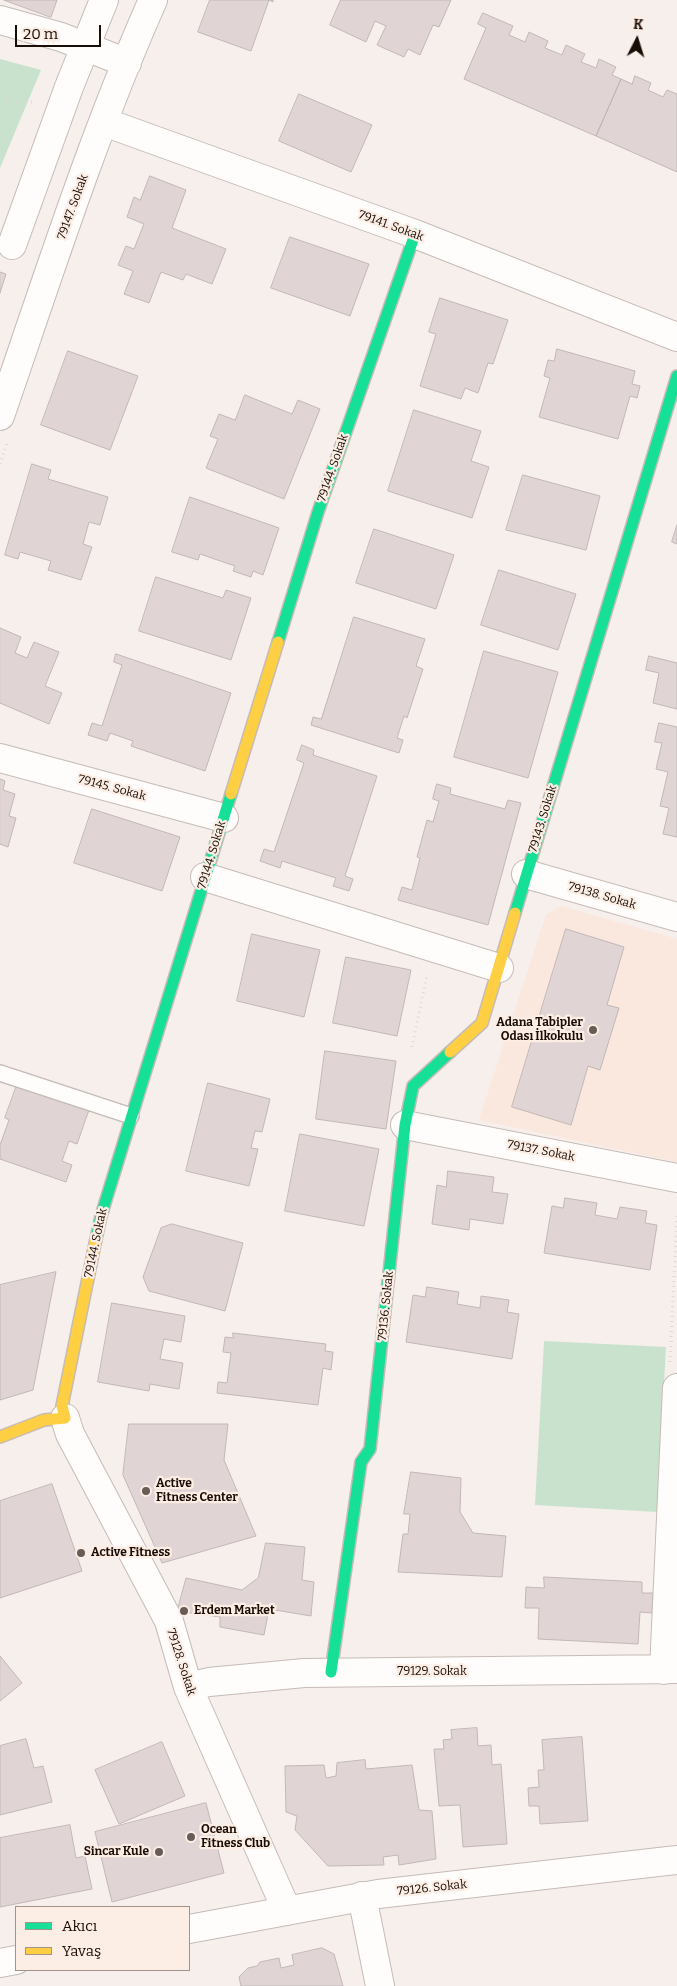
<!DOCTYPE html>
<html>
<head>
<meta charset="utf-8">
<style>
  body { margin:0 }
  #map { position:relative; width:677px; height:1986px; overflow:hidden; background:#f7efeb; font-family:Bitter,serif }
  canvas { display:block }
  .legend { position:absolute; left:15px; top:1906px; width:175px; height:65px; box-sizing:border-box; background:#fdeee5; border:1px solid #a2948c; margin:0; padding:6px 9px; list-style:none; font-size:15px; color:#190d06 }
  .legend li { display:flex; align-items:center; gap:10px; height:25px }
  .legend b { width:25px; border:1px solid #a2948c }
  .north { position:absolute; left:612px; top:15px; width:50px; height:50px; -webkit-text-stroke:4px #fdeee5; paint-order:stroke; rotate:5deg; font-size:14px; font-weight:700; line-height:20px; text-align:center; color:#190d06 }
  .north::after { content:''; display:block; margin:auto; width:18px; height:22px; background:#190d06; clip-path:polygon(50% 0,100% 100%,50% 72%,0 100%) }
  .scale { position:absolute; left:15px; top:25px; width:86px; height:22px; box-sizing:border-box; border:2px solid #190d06; border-top:0; padding-left:6px; font-size:15px; line-height:18px; white-space:nowrap; color:#190d06; -webkit-text-stroke:4px #fdeee5; paint-order:stroke }
</style>
</head>
<body>
<div id="map">
<canvas width="677" height="1986"></canvas>
<ul class="legend">
<li><b style="height:6px;background:#16e098"></b>Akıcı</li>
<li><b style="height:6px;background:#ffcf43"></b>Yavaş</li>
</ul>
<div class="north">K</div>
<div class="scale">20 m</div>
</div>
<script>
const c = document.querySelector('canvas').getContext('2d');
c.lineJoin = 'round';
function paint(path, color) {
  c.fillStyle = color;
  c.fill(path, 'evenodd');
}
function strokePath(path, color, width, dash) {
  c.strokeStyle = color;
  c.lineWidth = width;
  c.lineCap = dash ? 'butt' : 'round';
  c.setLineDash(dash || []);
  c.stroke(path);
}
function drawText(font, color, halo, rows, align = 'center') {
  c.font = font + ' Bitter,serif';
  c.lineWidth = 4.5;
  c.setLineDash([]);
  c.textBaseline = 'middle';
  c.strokeStyle = halo;
  c.fillStyle = color;
  for (const [text, x, y, turn = 0] of rows) {
    c.save();
    c.translate(x, y);
    c.rotate((+turn || 0) * Math.PI / 180);
    c.textAlign = isNaN(turn) ? turn : align;
    if (halo) c.strokeText(text, 0, 0);
    c.fillText(text, 0, 0);
    c.restore();
  }
}
const built = new Path2D(`
  M561,906L677,939V1162L479,1120L546,915Z`);
const green = new Path2D(`
  M0,59L41,70L0,168Z
  M544,1341L666,1347L657,1512L535,1505Z`);
const building = new Path2D(`
  M4,0H57L51,17Z
  M210,0H273V2L269,0L251,51L198,32Z
  M341,0H451L439,27L433,25L420,55L408,49L404,57L377,45L386,26L375,21L366,42L330,25Z
  M483,13L513,26L509,35L525,42L529,32L548,41L545,48L562,55L566,45L585,54L581,62L596,68L599,59L616,67L612,75L621,79L596,136L464,79L486,28L478,24Z
  M635,76L651,83L648,90L663,97L667,90L677,94V172L596,136L621,79L632,84Z
  M299,94L372,125L351,172L279,141Z
  M150,176L186,190L172,228L226,249L212,284L186,274L183,280L161,272L149,303L124,294L133,271L118,265L126,246L134,249L144,224L127,217L134,197L140,200Z
  M290,237L369,264L350,316L271,288Z
  M0,272L6,274L0,293Z
  M440,298L508,320L493,364L488,363L478,393L465,388L461,399L420,386L436,334L429,332Z
  M557,349L635,371L632,384L640,386L637,398L630,396L618,439L539,417L550,378L544,376L548,360L554,361Z
  M68,351L138,376L110,450L41,425Z
  M245,395L292,414L298,400L320,409L284,499L206,468L218,439L210,436L219,414L235,420Z
  M414,410L481,431L471,461L489,467L472,518L388,491Z
  M32,464L51,470L48,479L108,497L100,525L89,522L83,544L92,547L81,580L48,570L51,561L20,552L18,559L5,555Z
  M523,475L600,496L586,550L506,530Z
  M190,497L279,528L263,575L253,571L251,577L233,571L235,566L200,554L198,560L172,552Z
  M677,525V544L672,542Z
  M374,529L454,555L436,609L356,583Z
  M499,570L576,594L558,650L481,625Z
  M156,577L223,598L226,590L251,598L231,660L139,631Z
  M354,617L425,639L416,666L423,669L407,718L404,716L397,738L403,740L399,753L311,725L313,717L321,719Z
  M0,628L21,637L15,653L27,658L34,642L59,652L45,686L62,693L49,724L0,703Z
  M484,651L558,672L528,778L454,757Z
  M116,654L231,693L205,771L131,746L133,741L110,733L107,741L88,735L92,723L102,726L122,665L114,662Z
  M649,656L677,663V709L653,703L659,673L646,670Z
  M659,723L677,727V837L663,834L669,808L660,806L668,772L656,769L662,743L655,742Z
  M302,745L314,750L313,755L377,776L345,876L353,879L349,891L333,886L336,878L282,861L280,868L260,861L264,849L274,852L304,763L297,760Z
  M0,779L5,781L3,790L15,794L9,816L16,818L8,847L0,844Z
  M437,784L451,788L450,794L505,809L508,800L521,803L488,925L398,900L402,887L412,890L420,858L417,857L427,820L433,822L439,801L433,799Z
  M92,809L180,837L162,891L74,863Z
  M566,929L624,947L607,1005L619,1008L600,1070L588,1066L571,1125L512,1107Z
  M252,934L320,950L304,1017L237,1001Z
  M346,957L411,970L397,1036L333,1023Z
  M325,1051L396,1061L386,1129L316,1119Z
  M208,1083L270,1099L262,1132L255,1131L251,1148L258,1149L249,1186L186,1171Z
  M17,1085L89,1110L77,1144L69,1141L62,1161L72,1165L66,1182L0,1159V1145L9,1120L5,1118Z
  M300,1134L379,1149L364,1226L285,1211Z
  M448,1171L494,1177L492,1192L508,1194L503,1224L470,1219L469,1230L432,1224L437,1185L446,1187Z
  M565,1198L597,1203L595,1215L617,1219L620,1207L647,1211L645,1223L657,1225L650,1270L544,1253L552,1206L563,1208Z
  M172,1224L243,1243L225,1311L149,1291L143,1277L161,1228Z
  M56,1272L33,1390L0,1400V1285Z
  M427,1287L459,1292L457,1304L480,1308L481,1296L509,1300L507,1312L519,1314L512,1359L406,1342L413,1295L425,1297Z
  M112,1303L185,1316L181,1342L164,1339L160,1359L183,1363L179,1389L150,1384L149,1391L98,1382Z
  M233,1333L326,1344L325,1351L333,1352L331,1370L323,1368L318,1405L217,1393L218,1382L227,1383L231,1353L223,1352L225,1337L233,1338Z
  M129,1424H228L224,1460L256,1536L162,1563L123,1475Z
  M411,1472L461,1478L460,1512L473,1533L506,1536L502,1577L398,1572L403,1534H408L410,1514H404Z
  M52,1484L82,1571L0,1598V1501Z
  M266,1543L305,1547L302,1580L314,1582L311,1616L269,1609L264,1635L220,1627V1617L177,1611L186,1578L242,1590L258,1578Z
  M544,1577L642,1582V1593H653L652,1613L640,1612L638,1644L538,1639L539,1608H525L526,1587L544,1588Z
  M0,1656L22,1683L0,1701Z
  M477,1728L478,1746L491,1745L492,1765L501,1764L507,1844L463,1847L460,1805L439,1806L434,1749H444L443,1740L452,1739L451,1730Z
  M582,1737L588,1821L540,1824L539,1806H529L528,1788L539,1787L538,1770H544L542,1740Z
  M26,1739L34,1768L43,1766L52,1802L0,1815V1746Z
  M162,1742L185,1796L119,1824L95,1770Z
  M365,1760L366,1769L412,1765L419,1810L432,1811L436,1859L399,1865L398,1855L383,1857L384,1865L328,1866L295,1830L297,1816L286,1812L285,1766L324,1765L326,1778L336,1776L337,1763Z
  M206,1803L224,1873L112,1902L95,1832Z
  M70,1825L76,1858L85,1856L92,1889L0,1907V1838Z
  M322,1948L334,1954L343,1986H241L239,1977L248,1968L257,1966L260,1962L279,1958L281,1968L294,1965L292,1955Z`);
const path = new Path2D(`
  M1,101L33,102
  M0,464L7,443
  M412,1047L427,975
  M670,1362L677,1216`);
const lane = new Path2D(`
  M0,1073L131,1116`);
const street = new Path2D(`
  M0,20L61,37L127,63
  M104,122L415,234L677,337
  M12,245L69,87L104,0
  M0,416C48,277 93,135 153,0
  M0,758L224,818
  M526,874L677,917
  M205,877L499,968
  M405,1125L677,1178
  M65,1418L70,1434L169,1621L188,1687L287,1911
  M664,1670L677,1388
  M188,1687L209,1682L304,1673L677,1669
  M362,1896L380,1986
  M189,1929L378,1894L677,1860
  M0,1963L16,1960`);
const fast = new Path2D(`
  M278,642L318,512L415,234
  M515,913L677,376
  M96,1239L101,1216L231,794
  M331,1672L361,1462L370,1449L405,1125L413,1086L450,1052`);
const slow = new Path2D(`
  M231,794L278,642
  M450,1052L482,1023L515,913
  M0,1437L44,1420L65,1418L62,1406L96,1239`);
const markers = [
  [593,1030,5,"#675c56"],
  [146,1491,5,"#675c56"],
  [81,1553,5,"#675c56"],
  [184,1611,5,"#675c56"],
  [191,1837,5,"#675c56"],
  [159,1852,5,"#675c56"]
];
const streetNames = [
  ["79147. Sokak",73,207,-70],
  ["79141. Sokak",391,226,20],
  ["79144. Sokak",333,468,-71],
  ["79145. Sokak",112,788,15],
  ["79143. Sokak",543,819,-73],
  ["79144. Sokak",212,855,-73],
  ["79138. Sokak",602,896,16],
  ["79137. Sokak",541,1151,11],
  ["79144. Sokak",96,1243,-78],
  ["79136. Sokak",386,1306,-84],
  ["79128. Sokak",181,1662,72],
  ["79129. Sokak",432,1672],
  ["79126. Sokak",432,1888,-6]
];
const poiNames = [
  ["Adana Tabipler",583,1023,"right"],
  ["Odası İlkokulu",583,1037,"right"],
  ["Active",156,1484],
  ["Fitness Center",156,1498],
  ["Active Fitness",91,1553],
  ["Erdem Market",194,1611],
  ["Ocean",201,1830],
  ["Fitness Club",201,1844],
  ["Sincar Kule",149,1852,"right"]
];
paint(built, '#fae7dd');
paint(green, '#c9e2cd');
paint(building, '#e0d5d4');
strokePath(building, '#c2b7b8', 1);
strokePath(lane, '#c6bbb6', 18);
strokePath(street, '#c6bbb6', 30);
strokePath(fast, '#c6bbb6', 14);
strokePath(slow, '#c6bbb6', 14);
strokePath(path, '#dcd9d7', 3, [1, 4]);
strokePath(lane, '#fefdfc', 15);
strokePath(street, '#fefdfc', 28);
strokePath(fast, '#16e098', 11);
strokePath(slow, '#ffcf43', 11);
for (const [x, y, r, color] of markers) {
  const dot = new Path2D();
  dot.arc(x, y, r, 0, 2 * Math.PI);
  c.fillStyle = color;
  c.fill(dot);
  strokePath(dot, '#fdeee5', 2);
}
drawText('12px', '#190d06', '#fdeee5', streetNames);
drawText('bold 12px', '#190d06', '#fdeee5', poiNames, 'left');
</script>
</body>
</html>
